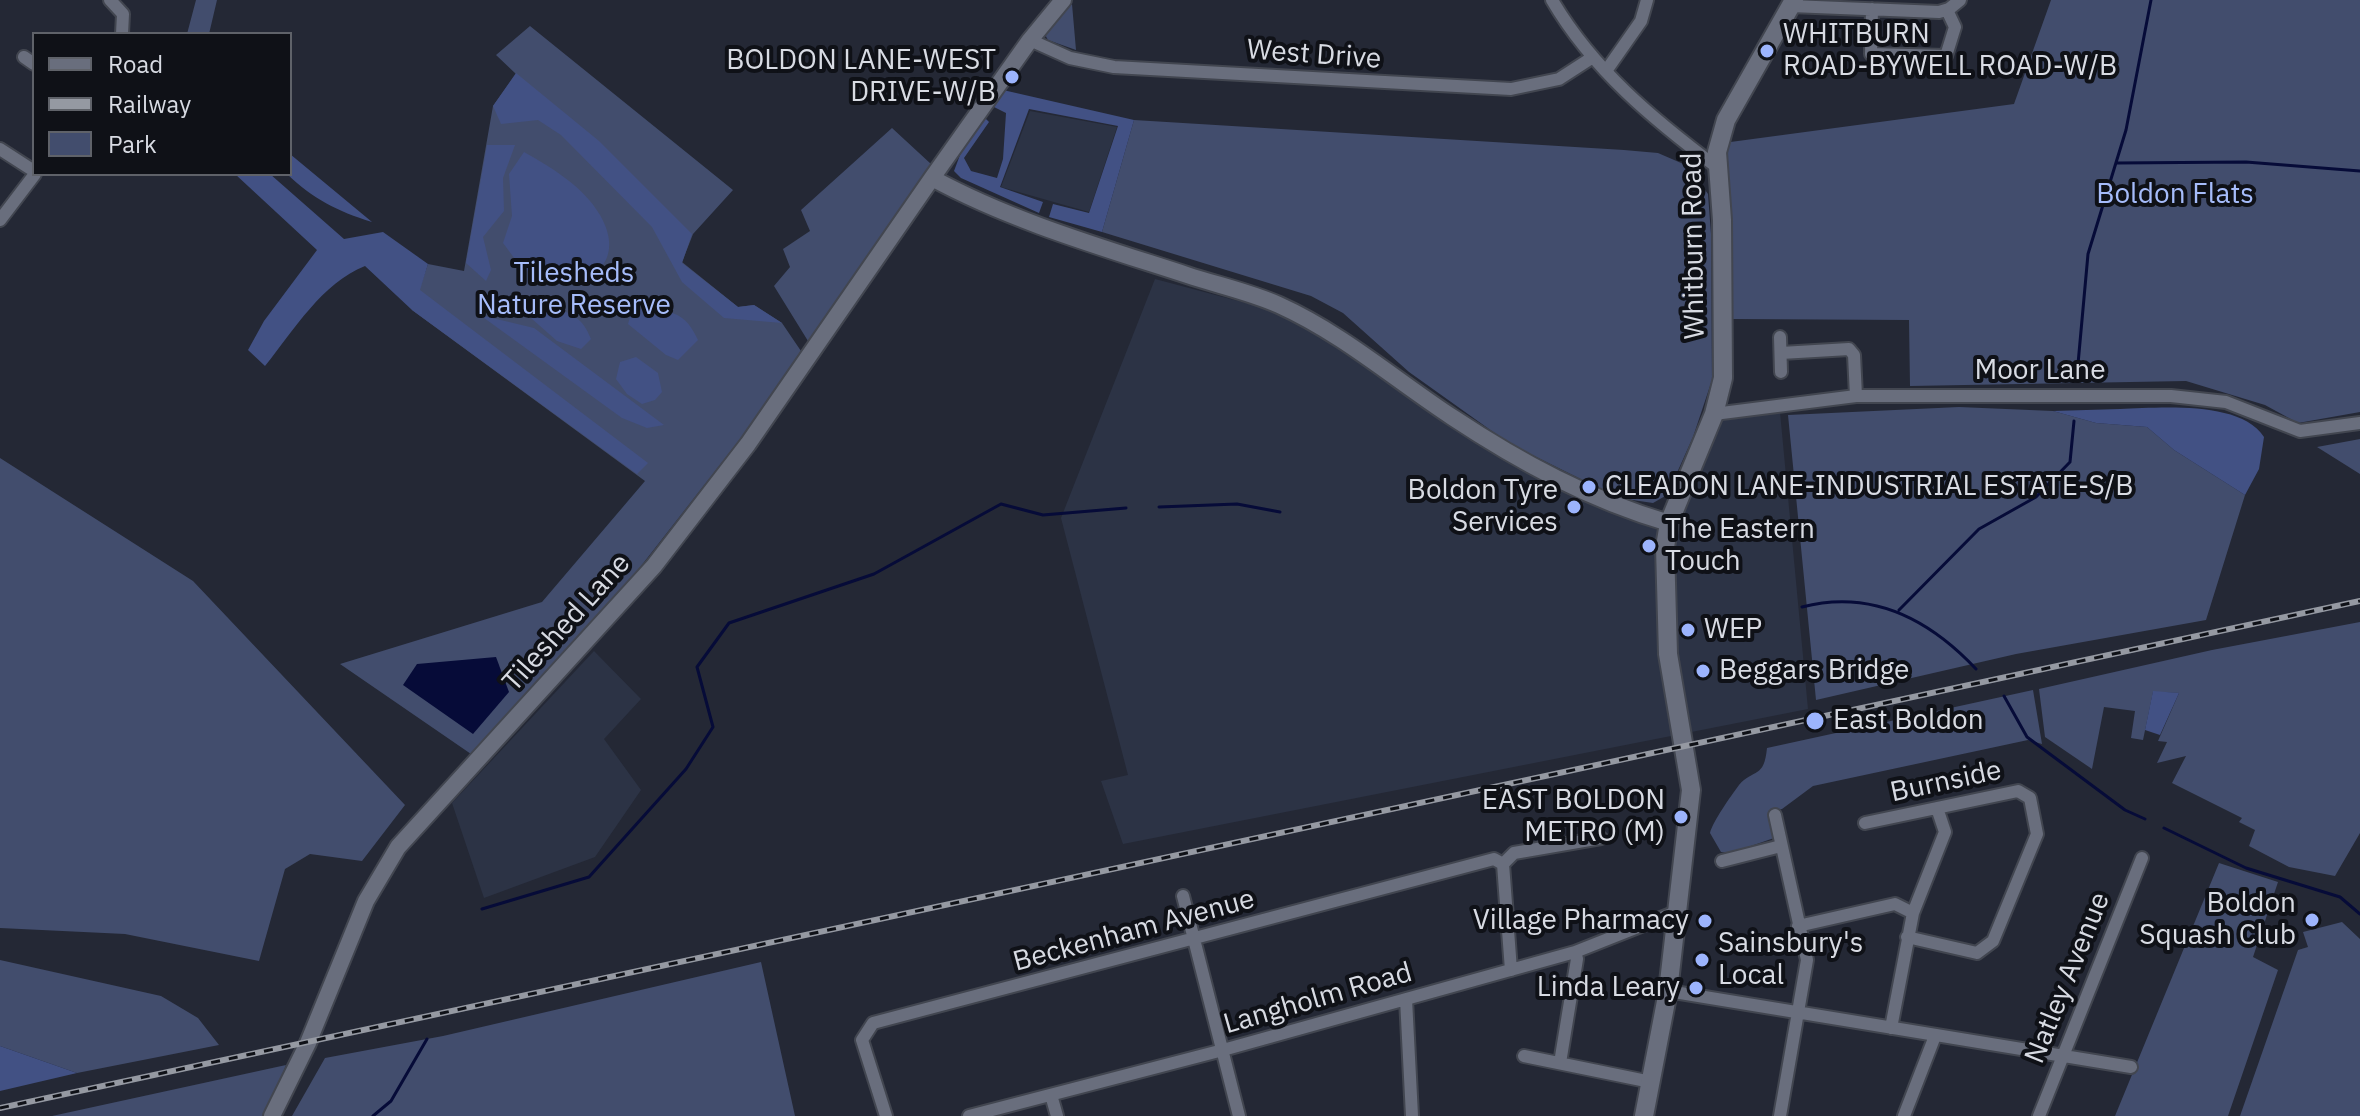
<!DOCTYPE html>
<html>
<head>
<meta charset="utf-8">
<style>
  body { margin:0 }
  #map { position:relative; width:2360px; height:1116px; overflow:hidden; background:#242835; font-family:"IBM Plex Sans",sans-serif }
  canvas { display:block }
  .legend { position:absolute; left:32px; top:32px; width:260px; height:144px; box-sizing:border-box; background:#0f1117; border:2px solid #5f6269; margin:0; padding:10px 14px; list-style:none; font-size:24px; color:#d8dbe3 }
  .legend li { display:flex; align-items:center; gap:16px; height:40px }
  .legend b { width:40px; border:2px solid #5f6269 }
</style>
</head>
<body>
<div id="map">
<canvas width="2360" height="1116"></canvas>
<ul class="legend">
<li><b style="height:10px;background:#696e7d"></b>Road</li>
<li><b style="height:10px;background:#9599a2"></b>Railway</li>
<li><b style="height:22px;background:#424d6d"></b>Park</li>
</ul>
</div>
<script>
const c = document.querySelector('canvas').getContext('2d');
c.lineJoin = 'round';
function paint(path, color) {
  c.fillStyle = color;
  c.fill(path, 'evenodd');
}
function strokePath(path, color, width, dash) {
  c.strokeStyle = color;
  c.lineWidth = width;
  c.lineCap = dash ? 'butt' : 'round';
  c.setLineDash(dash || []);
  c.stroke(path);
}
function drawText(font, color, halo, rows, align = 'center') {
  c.font = font + ' "IBM Plex Sans",sans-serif';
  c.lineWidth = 8;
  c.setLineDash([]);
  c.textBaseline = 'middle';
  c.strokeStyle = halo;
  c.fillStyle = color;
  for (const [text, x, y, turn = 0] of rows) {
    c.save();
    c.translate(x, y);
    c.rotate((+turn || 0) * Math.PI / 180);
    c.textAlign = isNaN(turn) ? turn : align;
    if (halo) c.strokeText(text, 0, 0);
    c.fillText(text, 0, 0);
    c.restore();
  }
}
const built = new Path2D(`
  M1030,111L1117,127L1089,212L1001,187Z
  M1155,279L1276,311L1347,344L1548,480L1660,531L1720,421L1780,412L1808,709L1123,844L1101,781L1128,775L1061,518Z
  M594,651L641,699L604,739L641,790L595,857L484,898L452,803Z`);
const green = new Path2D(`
  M196,0H217L209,34H187Z
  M2051,0H2360V412L2298,423L2265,405L2186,381L1910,386L1909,320L1732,319L1723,143L2014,104Z
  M1072,4L1076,50L1048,40L1044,33Z
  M530,26L733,190L693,234L682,262L738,307L754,305L782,323L801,351L741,438L627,584L471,754L340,664L542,602L645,481L412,310L428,264L464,271L493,106L516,74L496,55Z
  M1134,120L1624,150L1658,153L1688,166L1708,194L1711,234L1712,380L1693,437L1667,495L1653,503L1619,498L1510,444L1409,372L1343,313L1311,296L1102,232Z
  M892,128L931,164L808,341L774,286L790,267L783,249L810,231L801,210Z
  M1959,407L2053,411L2096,423L2147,427L2174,450L2245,495L2206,620L2016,654L1816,700L1788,415Z
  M2360,439V474L2317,447Z
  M0,458L193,581L405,805L362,861L310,854L285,869L259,961L125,934L0,928Z
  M2360,622V833L2335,876L2289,867L2249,846L2255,830L2239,822L2242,818L2172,783L2186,756L2157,763L2167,742L2158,741L2179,693L2153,692L2143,740L2131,738L2135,711L2104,707L2092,769L2045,737L2039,689L2212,650Z
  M2033,690L2042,744L2028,740L1813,786L1782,809L1772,811L1774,838L1731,853L1721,852L1710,833C1713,821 1731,796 1739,785C1754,768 1764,779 1767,748Z
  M2219,863L2278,882L2253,957L2278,970L2228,1116H2115Z
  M2342,922L2360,939V1116H2240L2298,950L2308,947L2303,932Z
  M0,960L161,996L198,1018L219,1045L77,1073L0,1046Z
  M761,962L795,1116H292L325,1058L443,1036Z
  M286,1065L270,1107L262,1116H52Z`);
const forest = new Path2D(`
  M516,73L599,141L692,234L682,263L738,307L754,305L782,323L724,318L682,282L652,227L561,135L538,120L501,124L493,106Z
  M1003,90L1134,120L1102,232L1049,217L1053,204L1089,213L1118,126L1029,109L1000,187L1043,202L1039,213L961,178L954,171L963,147L985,118L989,122L964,158L971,171L997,178L1003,159L1006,113L992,106Z
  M487,145H515L503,178L504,211L483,237L491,270L486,281L466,263Z
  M524,152C552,168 583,186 600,215C632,270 574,299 528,271C518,265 510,252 503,243L512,216L509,174Z
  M290,154L372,222C337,211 313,199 287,174Z
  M235,174H270L344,239L383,232L428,264L420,290L648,463L637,474L412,310L365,266C322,283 294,330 265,366L248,350L264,321L317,250Z
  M551,308C573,312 583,319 591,339L581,349L557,341L531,318L534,309Z
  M644,308C674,312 685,312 698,340L678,360L666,355L628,324L631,314Z
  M480,315L534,328L664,425L647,428L622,418Z
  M636,357L658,373L662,392L655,400L642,404L627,394L616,379L620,362Z
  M2120,409C2159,408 2240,400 2264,437L2259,469L2245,495L2174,450L2147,427L2096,423L2053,411Z
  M2153,691L2179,693L2160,735L2145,730Z
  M0,1046L77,1073L0,1091Z`);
const water = new Path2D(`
  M496,657L509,692L473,734L403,685L417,664Z`);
const stream = new Path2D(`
  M2117,163L2246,162L2360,171
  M2078,364L2088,254L2126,130L2151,0
  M1159,507L1237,504L1280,512
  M1802,607C1872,589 1929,619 1976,669
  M1899,610L1979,529L2036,497L2070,462L2074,421
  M2004,696L2027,737L2125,810L2145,819
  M2164,828L2246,868L2340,897L2360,914
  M482,909L589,877L686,769L713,727L697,667L729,623L874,574L1001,504L1043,515L1126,508
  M373,1116L391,1101L427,1039`);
const minor = new Path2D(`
  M110,0L123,14L122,34
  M1552,0C1593,70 1654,120 1718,168
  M1791,6L1939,12L1949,9L1960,0
  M1872,9L1871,54L1946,56L1955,27L1947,10
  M1030,40L1070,58L1114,67L1511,89L1559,79L1593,57
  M24,57L34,64
  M1606,71L1641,21L1647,0
  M0,149L34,171
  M0,220L35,174
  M1780,337L1781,372
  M1781,353L1849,349L1854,355L1856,396
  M1714,414L1856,396H2171L2226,402L2300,431L2360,423
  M1775,815L1807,960L1780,1116
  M1865,823L2018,791L2030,798L2037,834L1993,941L1977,953L1907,937
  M1722,861L1781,846
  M1503,864L1511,970
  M1503,864L1514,853L1601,838
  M1183,896L1239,1116
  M1798,926L1895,904L1913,913
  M1668,991L2131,1067
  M1406,999L1412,1116
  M1891,1028L1913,913L1945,832L1937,808
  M1524,1056L1651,1082
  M1560,1063L1577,959L1575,952
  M1051,1095L1057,1116
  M886,1116L862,1040L873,1023L1494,859L1503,864
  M969,1116L1223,1050L1575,952L1676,912
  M1904,1116L1935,1036
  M2039,1116L2142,858`);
const tertiary = new Path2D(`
  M932,178C1011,221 1101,247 1187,275C1217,285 1250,292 1279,305C1343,334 1394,379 1452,417C1520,462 1590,500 1669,523
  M272,1116L308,1043L366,901L398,847L654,566L748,444L932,178L1030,40L1063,0`);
const secondary = new Path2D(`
  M1644,1116L1668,991L1691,790L1668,654L1665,547L1669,523L1714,414L1723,378L1722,220L1717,152L1726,120L1794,0`);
const rail = new Path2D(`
  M0,1108L2360,601`);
const markers = [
  [1767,51,8,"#9cb4fd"],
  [1012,77,8,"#9cb4fd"],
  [1589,487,8,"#9cb4fd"],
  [1574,507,8,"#9cb4fd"],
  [1649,546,8,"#9cb4fd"],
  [1688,630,8,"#9cb4fd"],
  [1703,671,8,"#9cb4fd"],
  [1815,721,10,"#9cb4fd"],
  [1681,817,8,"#9cb4fd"],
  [2312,920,8,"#9cb4fd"],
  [1705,921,8,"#9cb4fd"],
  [1702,960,8,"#9cb4fd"],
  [1696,988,8,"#9cb4fd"]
];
const poiNames = [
  ["WHITBURN",1783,35],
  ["ROAD-BYWELL ROAD-W/B",1783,67],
  ["BOLDON LANE-WEST",996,61,"right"],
  ["DRIVE-W/B",996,93,"right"],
  ["CLEADON LANE-INDUSTRIAL ESTATE-S/B",1605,487],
  ["Boldon Tyre",1558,491,"right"],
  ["Services",1558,523,"right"],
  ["The Eastern",1665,530],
  ["Touch",1665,562],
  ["WEP",1704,630],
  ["Beggars Bridge",1719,671],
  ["East Boldon",1833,721],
  ["EAST BOLDON",1665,801,"right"],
  ["METRO (M)",1665,833,"right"],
  ["Boldon",2296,904,"right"],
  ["Squash Club",2296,936,"right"],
  ["Village Pharmacy",1689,921,"right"],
  ["Sainsbury's",1718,944],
  ["Local",1718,976],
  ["Linda Leary",1680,988,"right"]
];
const streetNames = [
  ["West Drive",1314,55,4],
  ["Whitburn Road",1694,246,-91],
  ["Moor Lane",2040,371],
  ["Tileshed Lane",567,623,-48],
  ["Burnside",1946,782,-12],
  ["Beckenham Avenue",1134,931,-15],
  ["Natley Avenue",2068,978,-68],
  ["Langholm Road",1318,999,-16]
];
const parkNames = [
  ["Boldon Flats",2175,195],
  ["Tilesheds",574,274],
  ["Nature Reserve",574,306]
];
paint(built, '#2c3345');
paint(green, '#424d6d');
paint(forest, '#425184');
paint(water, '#060b38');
strokePath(stream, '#060b38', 3);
strokePath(minor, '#424650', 16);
strokePath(tertiary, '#424650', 20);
strokePath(secondary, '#424650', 22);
strokePath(minor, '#696e7d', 12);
strokePath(tertiary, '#696e7d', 16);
strokePath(secondary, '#696e7d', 18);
strokePath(rail, '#9599a2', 6);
strokePath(rail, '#0f1117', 3, [9]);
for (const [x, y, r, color] of markers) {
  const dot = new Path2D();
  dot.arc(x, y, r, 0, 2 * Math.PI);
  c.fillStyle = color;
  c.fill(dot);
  strokePath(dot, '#0f1117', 3);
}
drawText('28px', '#d8dbe3', '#0f1117', poiNames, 'left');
drawText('28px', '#d8dbe3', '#0f1117', streetNames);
drawText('28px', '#a6bcfa', '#0f1117', parkNames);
</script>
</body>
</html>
